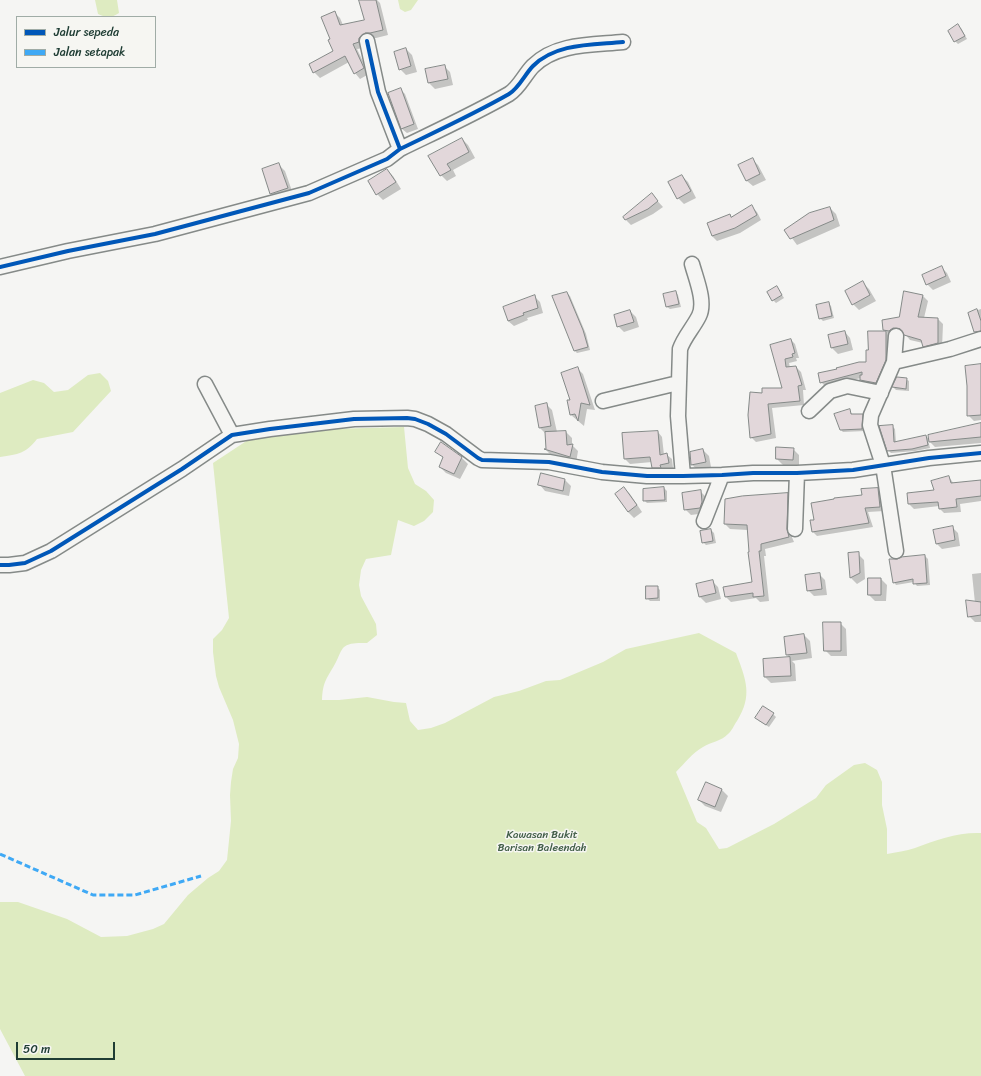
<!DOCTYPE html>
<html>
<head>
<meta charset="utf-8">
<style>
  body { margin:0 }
  #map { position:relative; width:981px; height:1076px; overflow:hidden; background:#f5f5f3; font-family:Sriracha,sans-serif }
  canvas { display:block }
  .legend { position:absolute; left:16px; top:16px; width:140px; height:52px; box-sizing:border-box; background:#f6f6f2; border:1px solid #a0aca6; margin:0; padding:5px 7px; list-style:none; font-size:12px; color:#1f3d34 }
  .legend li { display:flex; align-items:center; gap:8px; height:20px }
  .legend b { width:20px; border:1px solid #a0aca6 }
  .scale { position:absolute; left:16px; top:1042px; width:99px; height:18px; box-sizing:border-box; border:2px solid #1f3d34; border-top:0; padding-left:5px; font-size:12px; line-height:14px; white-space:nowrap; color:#1f3d34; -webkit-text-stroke:3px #f6f6f2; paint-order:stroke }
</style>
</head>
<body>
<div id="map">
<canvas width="981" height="1076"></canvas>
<ul class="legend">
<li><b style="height:5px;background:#0057b8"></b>Jalur sepeda</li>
<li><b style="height:5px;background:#3fa9f5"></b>Jalan setapak</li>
</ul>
<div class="scale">50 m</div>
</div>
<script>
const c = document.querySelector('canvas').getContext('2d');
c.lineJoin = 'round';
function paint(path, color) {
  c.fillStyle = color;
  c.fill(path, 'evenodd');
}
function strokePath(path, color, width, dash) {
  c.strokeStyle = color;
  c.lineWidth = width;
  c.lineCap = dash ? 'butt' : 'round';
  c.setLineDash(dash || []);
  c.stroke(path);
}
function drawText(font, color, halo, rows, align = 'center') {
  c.font = font + ' Sriracha,sans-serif';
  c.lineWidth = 3;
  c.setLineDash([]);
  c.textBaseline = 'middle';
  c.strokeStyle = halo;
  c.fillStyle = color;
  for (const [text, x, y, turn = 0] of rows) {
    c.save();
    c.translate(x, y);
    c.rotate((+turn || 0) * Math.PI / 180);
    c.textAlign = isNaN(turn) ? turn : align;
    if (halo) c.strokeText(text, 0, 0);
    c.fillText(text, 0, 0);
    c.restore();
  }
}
const green = new Path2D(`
  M95,0H117L119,13C111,18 107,18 98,14Z
  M398,0H418L411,10L405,12L400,9Z
  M100,373L108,381L111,391L73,432L37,439C25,454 19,454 0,457V393L33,380L44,383L54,392L68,390L88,375Z
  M404,427L408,468L415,484L426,491L434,500L433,512L424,521L414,526L398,520L391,555L366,559L361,570L359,585L361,596L376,624L377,635L367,643C359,643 349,642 343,648C340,652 338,658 336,662C327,679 323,680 322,700H339L367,697L394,702L406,703L410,721L418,730L431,728L445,723L494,697L519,691L546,681L560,680L603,662L626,649L699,633L736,653C746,680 753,695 737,721C734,725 732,731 728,734C722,741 711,742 703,747C692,753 685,763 676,772L697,822L706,828L719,849L727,848L774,824L816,798L826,785L854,765L865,763L877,770L882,782V805L887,829V854C896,852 906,851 915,848C936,840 958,832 981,833V1076H25L0,1029V902H18L67,919L101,937L127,936L153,929L164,924L188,895L208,878L219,871L227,860L231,821L230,795L231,782L233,769L238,758L239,744L233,720L219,687L216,676L213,652V639L222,630L229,618L213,463L254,436L329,429Z`);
const shadow = new Path2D(`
  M364,0H377L380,3L388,35L376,38H371L364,48L357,49L369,74L360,79L355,73L349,62L320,78L314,72L334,51L331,40L335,13L340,18L343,25L365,21Z
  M961,28L967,39L958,44L955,41Z
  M406,49L412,55L417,72L406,75L400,69Z
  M444,66L450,72L453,85L435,89L429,83Z
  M401,90L405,94L418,129L407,133L402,129L389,94Z
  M462,139L468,145L475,158L453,170L456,176L447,181L441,175L430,156Z
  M752,159L758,165L766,180L753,186L747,181L740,166Z
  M279,165L285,171L293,194L277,199L271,193Z
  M387,170L393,176L401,189L383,200L377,194Z
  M682,176L688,182L696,198L684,204L678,198Z
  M652,195L663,207L653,214L631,225L626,220Z
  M752,207L757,212L761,220L740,233L717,241L712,236L708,223L730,215L732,218Z
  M830,208L836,214L840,226L797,245L786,230Z
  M941,267L947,273L951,282L933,290L927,284Z
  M863,283L869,289L876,301L859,310L853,304Z
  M779,290L784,298L776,303L773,300Z
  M676,292L678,295L681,307L670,309L667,307Z
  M567,293L570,296L586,334L590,350L577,353L574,350Z
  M923,296L928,301L924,318L938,319L943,324L942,348L929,351L924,346L923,343L910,340L904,333H898L889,365L880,387L865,384L861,380V378L825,386L821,382L867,363L869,351V332H887L884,329L900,318Z
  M535,297L540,302L543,313L527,318L528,320L514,326L508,321Z
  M828,303L831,306L834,318L823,321L820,318Z
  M981,309V338L975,332L969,313Z
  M630,311L636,317L639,327L624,332L618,326Z
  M845,332L850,338L853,350L838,354L832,348Z
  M791,340L795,344L799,358H796L797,361L789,363L790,368L796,367L801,372L806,390H803L804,405L772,408L776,438L756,442L751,437L763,394L783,389L771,345Z
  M981,365V420L974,421L968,415Z
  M577,368L583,374L595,410L587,409L584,426L571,415L572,400Z
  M906,379L909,381V391L896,390L893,387Z
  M546,404L552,410L557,432H566L572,438V445L578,451L576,463L551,455L546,450H548L546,434L540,428Z
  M849,410L853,415H862L865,418V431L843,432L840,429Z
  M981,424V443L935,447L928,440L930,448L915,451L891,453L888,450L892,426L895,429L896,443L926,436L930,440Z
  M658,432L662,437L664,455H667L672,459L673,468L658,472L653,467L652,462L630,464L625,459Z
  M793,449L799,455V466L783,465L777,459Z
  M703,450L709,456L711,467L698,470L692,465Z
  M437,451L462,458L468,464L460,479L446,473L440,467L444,458Z
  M542,474L565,480L571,486L569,496L545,491L540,485Z
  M949,477L954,484L981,481V501L960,504L961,512L944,513L940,509L939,506L914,509L909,504L935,491Z
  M624,488L630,494L642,512L634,518L628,512L616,494Z
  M664,488L667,491V502L647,503L644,500Z
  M877,489L882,493L884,511L868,512L873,527L817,536L813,532L815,521Z
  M700,491L706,497V513L691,515L685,509Z
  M787,494L793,499L791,535L794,542L765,549L766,556H764L769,601L760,602L756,598L731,602L726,597L724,588L753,583L748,530L730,529L725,524Z
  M952,527L958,533L960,546L942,549L936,543Z
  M711,530L714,533L716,543L706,545L703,542Z
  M849,554H858L864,560L865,579L857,584L851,578Z
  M925,556L928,559L930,585L917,586L914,582L896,585L894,582Z
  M981,573V622H975L969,616L975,603L972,574Z
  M819,574L825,580L827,595L814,596L808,590Z
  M881,579L887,585L886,601H875L869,595Z
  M712,581L718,587L721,599L706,603L700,597Z
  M657,587L660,590V601H650L647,598Z
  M840,623L846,629L847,656H831L825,650Z
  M804,635L810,641L812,658L792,661L795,664L796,681L771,683L765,677L764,660L790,658L787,655Z
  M773,714L776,717L769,727L759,721Z
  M722,790L728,796L721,812L705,806L699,800Z`);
const building = new Path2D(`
  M359,0H376L383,30L370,33H365L359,38V42L353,44L364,68L354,74L345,56L313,73L309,64L333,51L328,40L330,39L321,17L335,11L340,25L364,20Z
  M958,24L965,36L954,42L948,31Z
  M406,48L411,66L399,70L394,52Z
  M445,65L448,79L428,83L425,69Z
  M401,88L414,124L401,129L388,93Z
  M462,138L469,152L447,164L451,170L440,176L428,156Z
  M753,158L760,174L746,181L738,165Z
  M279,163L288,188L270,194L262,169Z
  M387,169L396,182L376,195L368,181Z
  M682,175L691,191L677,199L668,182Z
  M652,193L658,201L648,209L625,220L623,217Z
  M752,205L757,215L735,228L712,236L707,223L730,214L731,217Z
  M830,207L834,220L790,239L784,230L809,213Z
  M942,266L946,276L926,285L922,275Z
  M863,281L870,295L852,305L845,291Z
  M777,286L782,295L772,301L767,292Z
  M676,291L679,304L666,307L663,294Z
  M904,291L923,295L918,317L938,318V343L923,347L921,340L904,335L900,329L893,328L889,331L883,330L882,320L899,317Z
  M567,292L583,330L588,347L574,351L552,296Z
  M535,295L538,308L523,313L524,315L508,321L503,307Z
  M829,302L832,316L819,319L816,305Z
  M977,309L981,321V331L974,332L968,313Z
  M630,310L634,322L617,327L614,315Z
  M845,331L848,344L831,348L828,335Z
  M868,331H886V360L876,383L860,380V375H862V372L820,383L818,373L837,369L836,368L859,362H866V350H868Z
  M791,339L795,353L792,354L793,357L785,359L786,367L796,366L802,385L798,386L800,401L768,404L771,434L750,438L748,415L750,392L762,393V388H782L770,345Z
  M981,364V415L967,416V386L965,366Z
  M578,367L590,405L581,403L578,421L575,414L570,415L567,400H570L561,373Z
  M897,377L907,378L906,389L892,387Z
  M547,403L551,426L539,428L535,406Z
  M850,409L851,414H863L862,429L840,430L834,414Z
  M981,423V437L929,442L928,435Z
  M893,425L894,442L926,435L928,445L912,449L887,451L879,426Z
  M566,431L567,445L573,444L570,457L544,449H546L545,432Z
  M658,431L660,455L667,453L669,463L660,465L661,468H652L650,457L624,459L622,433Z
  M441,442L462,457L454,474L439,467L443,457L435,452Z
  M776,447L794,448L793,460L776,459Z
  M703,449L706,462L691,465L690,452Z
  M541,473L565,479L563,491L538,485Z
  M949,476L951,483L981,480V496L956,499L957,507L939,509L938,502L908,504L907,493L934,490L931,481Z
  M624,487L637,505L628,512L615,494Z
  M664,487L665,500L643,501V489Z
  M878,488L880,507L865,508L869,523L812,532L810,520H814L811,503L834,499V498L862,495L861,489Z
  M701,490L702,502L700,508L684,510L682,493Z
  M788,493L787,529L789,537L761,544V551H759L764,596L753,597V593L725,597L723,587L752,582L748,552H749L747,525L724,524L725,499L742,496Z
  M953,526L955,540L936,544L933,530Z
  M711,529L713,541L702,543L700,531Z
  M859,552L860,573L850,578L848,553Z
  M925,555L927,583L913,584V579L893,583L889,559H897L902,557Z
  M820,573L822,589L807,591L805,575Z
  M868,578H881V595H868Z
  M713,580L716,593L699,597L696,584Z
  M646,586H658V598L646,599Z
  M966,600L981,602V615L968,617Z
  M823,622H841V651H824Z
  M804,634L807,653L786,655L784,637Z
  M790,657L791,676L764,677L763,659Z
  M763,706L774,713L766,725L755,718Z
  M706,782L722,789L715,807L698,800Z`);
const street = new Path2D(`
  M400,149C437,131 474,114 509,94C519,88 525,74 533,66C556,43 592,45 623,42
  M0,267L68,251L155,234L309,193L387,159L400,149L378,92L367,41
  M894,362L896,336
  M205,384L232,435
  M603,401L678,383
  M809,411L830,391L847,386L881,393
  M683,476L678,416L680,349C684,337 693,328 699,316C706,302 696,279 692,264
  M704,521L722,475
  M795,529L797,473
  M896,551L883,465L870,425L871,415L894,362L950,349L981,339
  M0,565H9L25,563L51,551L182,469L232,435L270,429L354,419L407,418L415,419L428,424L446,434L478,458L482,460L549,462L602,472L647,476H683L722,475L753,473H797L853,470L929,458L981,453`);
const quiet = new Path2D(`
  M0,854L93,895H135L201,876`);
const cycleway = new Path2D(`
  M400,149C437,131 474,114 509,94C519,88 525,74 533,66C556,43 592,45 623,42
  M0,267L68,251L155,234L309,193L387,159L400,149L378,92L367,41
  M0,565H9L25,563L51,551L182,469L232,435L270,429L354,419L407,418L415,419L428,424L446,434L478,458L482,460L549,462L602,472L647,476H683L722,475L753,473H797L853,470L929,458L981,453`);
const parkNames = [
  ["Kawasan Bukit",542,835],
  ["Barisan Baleendah",542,848]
];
paint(green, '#deebc1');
paint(shadow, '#0003');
paint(building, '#e2d7da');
strokePath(building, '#858a88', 1);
strokePath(street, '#858a88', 17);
strokePath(street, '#f5f5f3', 14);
strokePath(quiet, '#3fa9f5', 3, [6, 3]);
strokePath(cycleway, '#0057b8', 4);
drawText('11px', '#425e48', '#f6f6f2', parkNames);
</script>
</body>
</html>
